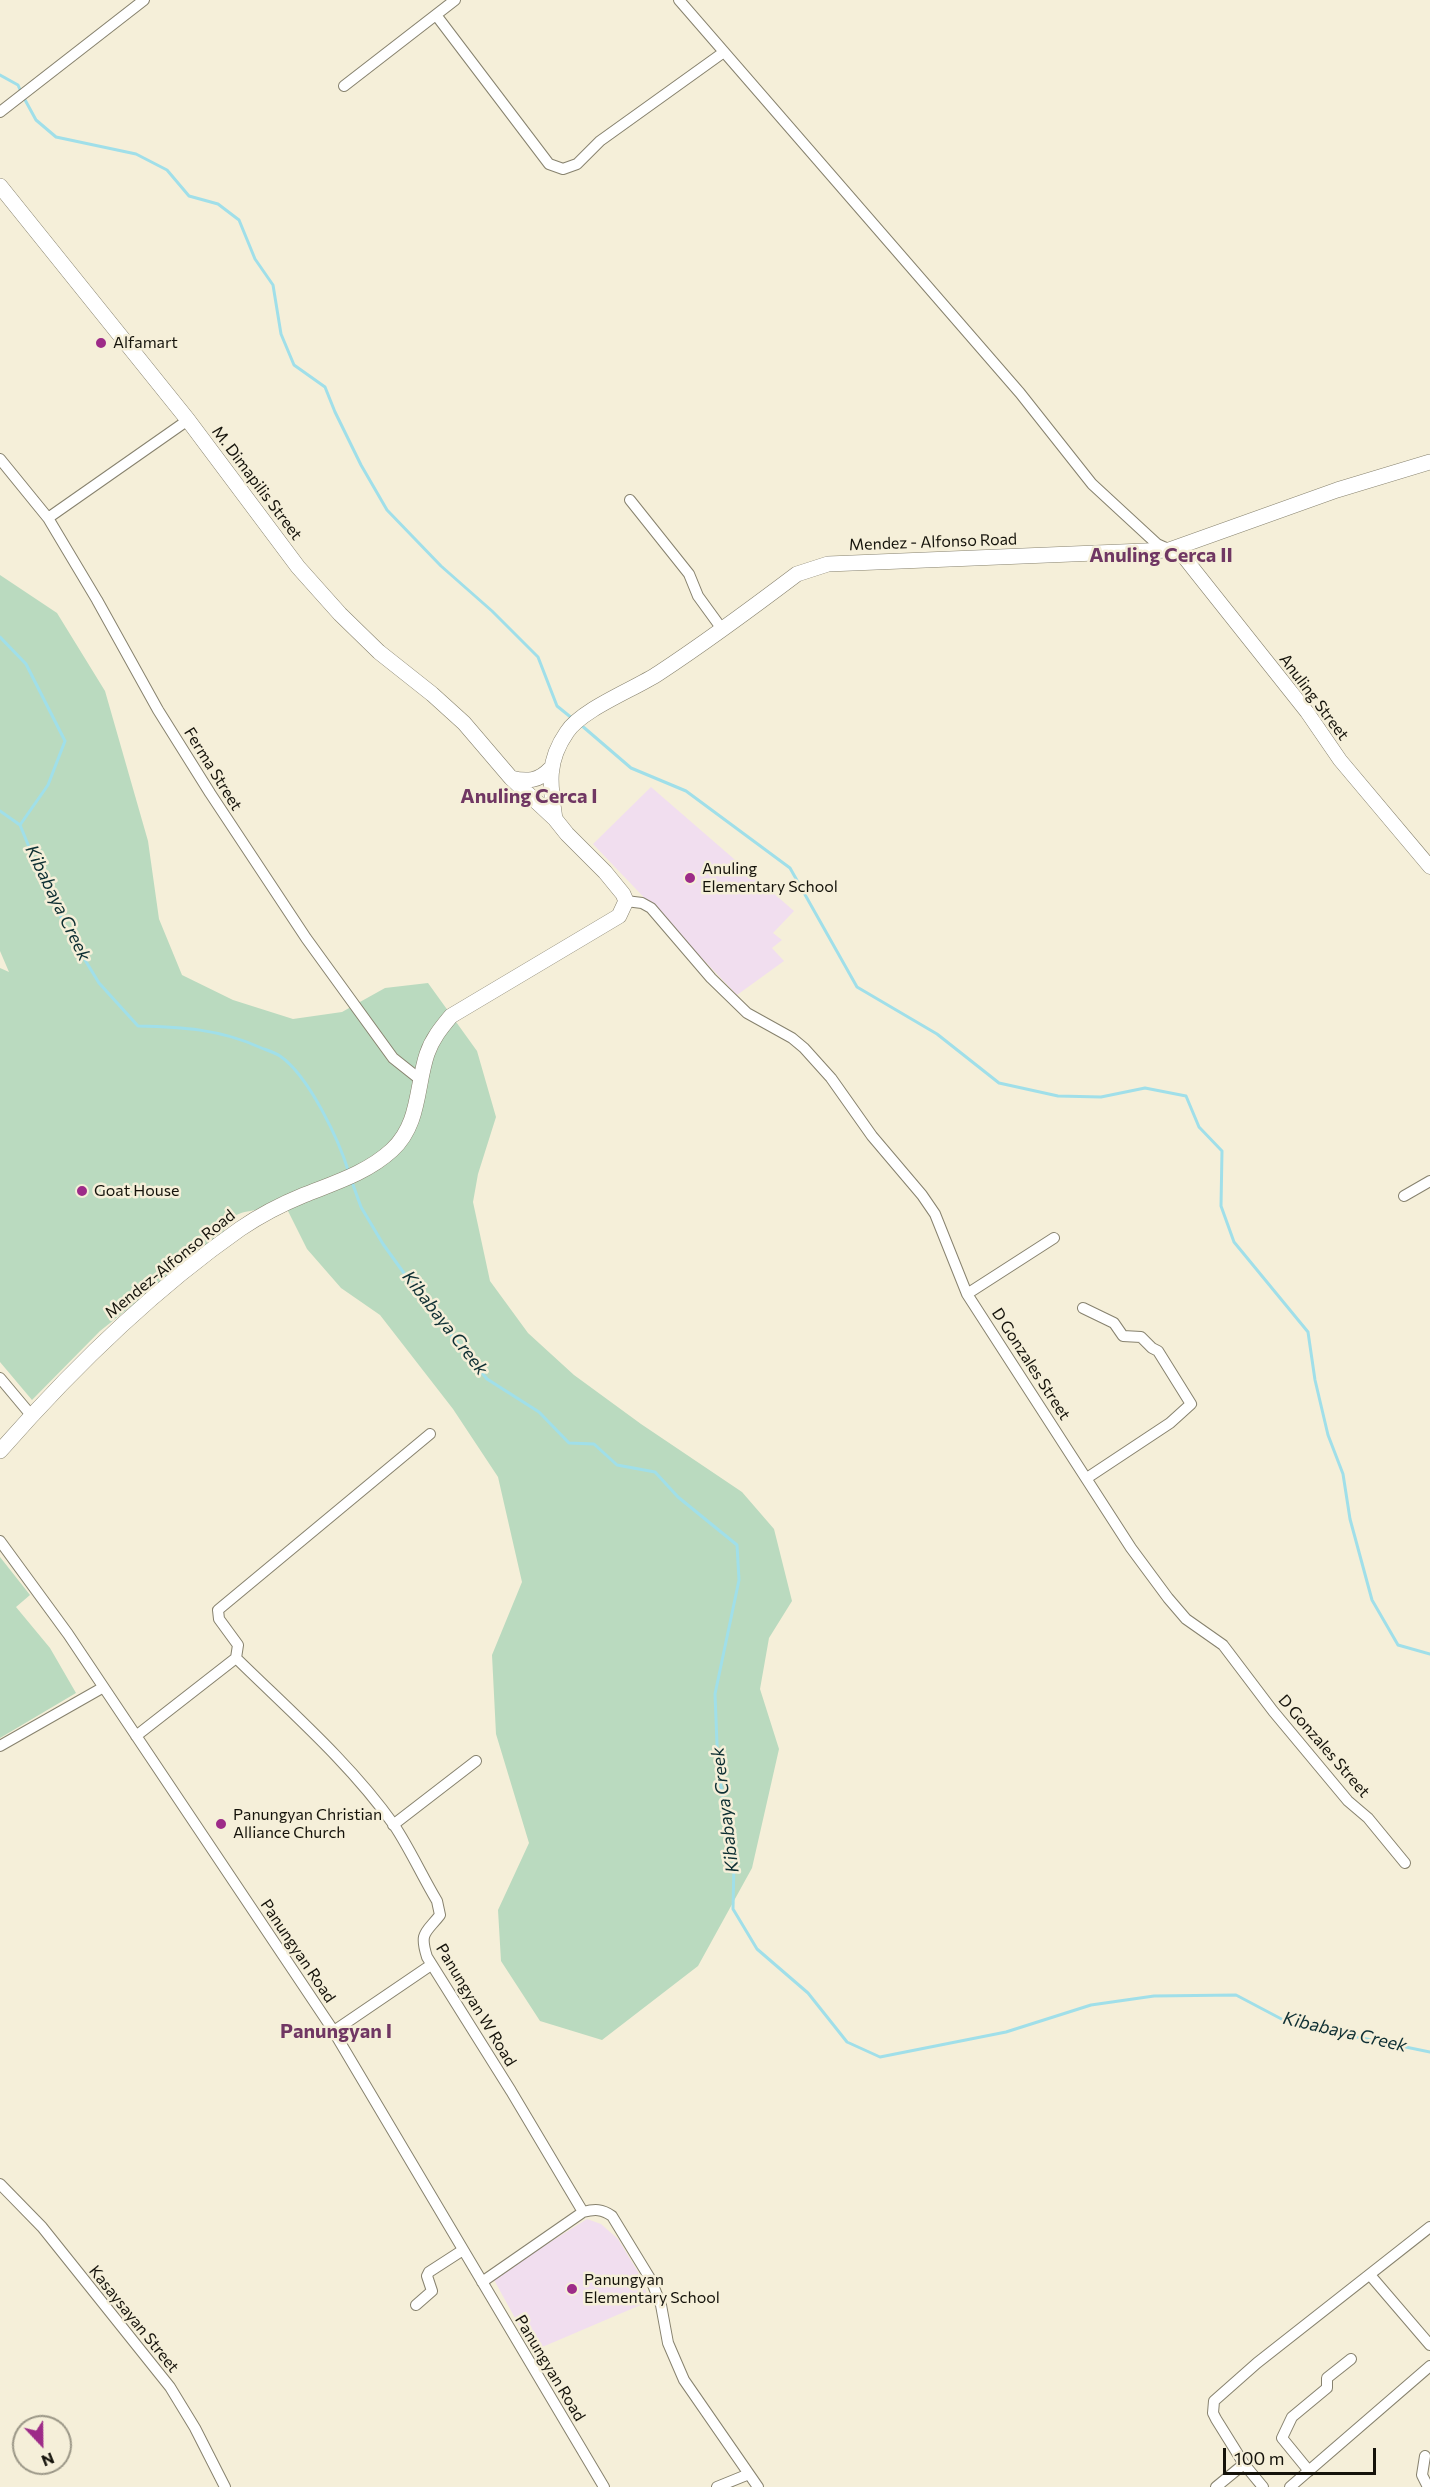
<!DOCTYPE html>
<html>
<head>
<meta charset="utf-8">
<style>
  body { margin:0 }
  #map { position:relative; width:1430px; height:2487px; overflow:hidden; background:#f5efd9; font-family:Commissioner,sans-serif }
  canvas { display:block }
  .north { position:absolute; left:12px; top:2415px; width:60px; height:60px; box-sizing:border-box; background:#f5efd9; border:2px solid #9b9787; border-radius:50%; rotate:158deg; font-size:16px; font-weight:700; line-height:24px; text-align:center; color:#15130b }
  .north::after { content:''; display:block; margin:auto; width:21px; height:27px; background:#9d2b88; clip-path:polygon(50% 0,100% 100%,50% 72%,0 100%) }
  .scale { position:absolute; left:1223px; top:2448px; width:153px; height:27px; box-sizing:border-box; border:3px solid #15130b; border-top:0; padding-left:8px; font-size:18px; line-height:21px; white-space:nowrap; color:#15130b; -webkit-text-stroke:4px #f5efd9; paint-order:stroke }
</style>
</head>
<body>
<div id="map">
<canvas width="1430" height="2487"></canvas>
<div class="north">N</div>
<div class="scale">100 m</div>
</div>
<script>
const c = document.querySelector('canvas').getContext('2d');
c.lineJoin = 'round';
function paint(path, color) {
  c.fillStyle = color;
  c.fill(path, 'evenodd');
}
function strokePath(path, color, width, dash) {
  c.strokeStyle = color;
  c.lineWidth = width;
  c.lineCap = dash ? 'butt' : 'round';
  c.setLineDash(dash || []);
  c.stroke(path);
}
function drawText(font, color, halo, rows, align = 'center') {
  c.font = font + ' Commissioner,sans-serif';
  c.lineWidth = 5;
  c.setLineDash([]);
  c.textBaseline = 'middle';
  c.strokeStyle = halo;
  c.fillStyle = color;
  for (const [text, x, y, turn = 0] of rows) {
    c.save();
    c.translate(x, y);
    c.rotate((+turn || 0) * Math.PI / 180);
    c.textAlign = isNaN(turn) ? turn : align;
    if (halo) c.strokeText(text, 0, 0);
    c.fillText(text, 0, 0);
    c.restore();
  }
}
const education = new Path2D(`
  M651,787L794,911L773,933L782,940L772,948L784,961L737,995L593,844Z
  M587,2219L601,2224L618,2239L638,2272L650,2301L533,2351L493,2278Z`);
const green = new Path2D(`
  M0,575L57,613L105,691L148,841L159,919L182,975L233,1000L293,1019L342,1012L385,988L428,983L477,1051L496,1117L478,1174L473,1202L490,1281L528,1333L574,1375L641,1424L742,1492L774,1529L792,1601L769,1638L760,1689L779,1749L752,1868L698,1966L602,2040L540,2021L501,1961L498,1910L529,1843L496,1734L492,1655L522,1582L498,1477L453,1409L380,1315L341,1288L307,1249L282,1199C275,1202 267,1208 260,1209C242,1213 229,1212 223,1233L100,1331L32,1400L0,1362V968L9,972L0,951Z
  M0,1557L30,1595L16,1607L50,1648L76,1693L0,1738Z`);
const stream = new Path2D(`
  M0,75L18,85L21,92
  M24,98L36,120L56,137L136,154L167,170L189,196L218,204L239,220L255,259L273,285L281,334L294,365L325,387L335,412L361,465L387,510L441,566L492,611L538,657L557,706L573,719
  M0,637L26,664L65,741L48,785L20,825
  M581,725L631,768L686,791L790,868L857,987L937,1034L999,1083L1058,1096L1101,1097L1145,1088L1186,1096L1199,1127L1222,1151L1221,1206L1234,1242L1308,1332L1315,1380L1328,1435L1343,1474L1350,1519L1372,1600L1398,1645L1430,1654
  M0,811L20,825L38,869L68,932L99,983L138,1026C182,1027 219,1029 259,1047C266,1050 274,1052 280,1056C309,1076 339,1140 349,1173
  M352,1182L361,1207L383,1244L429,1308L487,1379L539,1412L569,1443L594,1444L617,1465L655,1472L678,1497L737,1545L739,1580L715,1694L718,1769L734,1862L733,1909L757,1949L808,1993L847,2042L880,2057L1006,2032L1091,2005L1154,1996L1236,1995L1289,2023L1430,2052`);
const minor = new Path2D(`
  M679,0L1020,393L1092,484L1157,544L1168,549
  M436,15L549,164L563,169L577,164L600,141L724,52
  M344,86L455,0
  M0,112L144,0
  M0,459L48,518L97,600L158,710L210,793L306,938L393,1058L422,1081
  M630,500L689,574L698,596L722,629
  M48,518L188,420
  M626,901L642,903L651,908L711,978L747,1013L792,1038L804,1048L831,1078L872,1136L922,1195L935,1214L967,1294L1131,1548L1168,1598L1186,1619L1223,1645L1273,1711L1348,1801L1368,1818L1405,1863
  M1404,1196L1430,1181
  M967,1294L1054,1238
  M1083,1308L1114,1323L1123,1336L1141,1337L1152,1348L1158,1351L1191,1404L1170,1423L1087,1478
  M0,1378L31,1415
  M0,1541L68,1634L331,2027L604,2487
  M236,1658L238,1645L219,1619L218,1610L430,1434
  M136,1736L236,1658C290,1711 350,1763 394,1825C410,1849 422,1876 437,1901L440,1915C426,1933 419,1932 427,1957L511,2091L583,2212
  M0,1746L102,1688
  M393,1825L476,1761
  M334,2031L431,1965
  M0,2184L42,2227L170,2387L195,2428L225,2487
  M1370,2275L1430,2345
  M482,2282L583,2212C595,2209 602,2209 612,2216L651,2280L661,2305L668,2343L684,2380L758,2487
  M416,2305L432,2291L427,2276L429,2272L463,2250
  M1425,2456L1422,2475L1428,2487
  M1244,2464L1216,2419L1213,2413L1214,2401L1257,2363L1430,2227
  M1309,2471L1282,2438L1292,2417L1327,2388V2378L1351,2359
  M717,2487L749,2474
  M1216,2487L1244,2464L1263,2487
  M1290,2487L1430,2366`);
const tertiary = new Path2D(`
  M1169,550L1184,557L1195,571L1307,712L1340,760L1430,867`);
const secondary = new Path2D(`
  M0,186L188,420L298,567L340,614L379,652L432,694L464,723L511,778L555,819L567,834L605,872L623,894L626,901L619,916L451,1016C441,1028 432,1039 427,1054C416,1087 420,1124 392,1150C367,1173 334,1183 304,1195C282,1204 259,1216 240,1229C150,1292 72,1369 0,1451
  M511,778C527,782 539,781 550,769
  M555,819C550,785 546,762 567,732C582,709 635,689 659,673C706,642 752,608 797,574L828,564L1169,550L1337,490L1430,462`);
const markers = [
  [101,343,6,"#9d2b88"],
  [690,878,6,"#9d2b88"],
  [82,1191,6,"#9d2b88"],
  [221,1824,6,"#9d2b88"],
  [572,2289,6,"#9d2b88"]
];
const poiNames = [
  ["Alfamart",113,343],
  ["Anuling",702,869],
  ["Elementary School",702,887],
  ["Goat House",94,1191],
  ["Panungyan Christian",233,1815],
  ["Alliance Church",233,1833],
  ["Panungyan",584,2280],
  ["Elementary School",584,2298]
];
const streetNames = [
  ["M. Dimapilis Street",257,483,53],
  ["Mendez - Alfonso Road",933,542,-2],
  ["Anuling Street",1314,697,53],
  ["Ferma Street",213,769,58],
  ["Mendez-Alfonso Road",170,1264,-39],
  ["D Gonzales Street",1031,1364,57],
  ["D Gonzales Street",1324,1746,49],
  ["Panungyan Road",298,1951,56],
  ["Panungyan W Road",476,2005,59],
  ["Kasaysayan Street",134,2319,51],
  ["Panungyan Road",550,2368,59]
];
const waterNames = [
  ["Kibabaya Creek",58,903,64],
  ["Kibabaya Creek",445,1323,52],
  ["Kibabaya Creek",725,1810,-97],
  ["Kibabaya Creek",1345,2032,13]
];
const quarterNames = [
  ["Anuling Cerca II",1161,555],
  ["Anuling Cerca I",529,796],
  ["Panungyan I",336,2031]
];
paint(education, '#f1deef');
paint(green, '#badabf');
strokePath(stream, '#a0dfe9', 3);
strokePath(minor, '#87826e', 12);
strokePath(tertiary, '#87826e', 15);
strokePath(secondary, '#87826e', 16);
strokePath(minor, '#fff', 10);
strokePath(tertiary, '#fff', 14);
strokePath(secondary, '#fff', 15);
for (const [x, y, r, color] of markers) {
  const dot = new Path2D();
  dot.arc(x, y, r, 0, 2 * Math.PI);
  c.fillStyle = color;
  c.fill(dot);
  strokePath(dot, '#f5efd9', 2);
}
drawText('16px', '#15130b', '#f5efd9', poiNames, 'left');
drawText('16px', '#15130b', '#f5efd9', streetNames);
drawText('italic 18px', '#0e2f33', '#f5efd9', waterNames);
drawText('bold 20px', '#703763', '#f5efd9', quarterNames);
</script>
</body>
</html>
